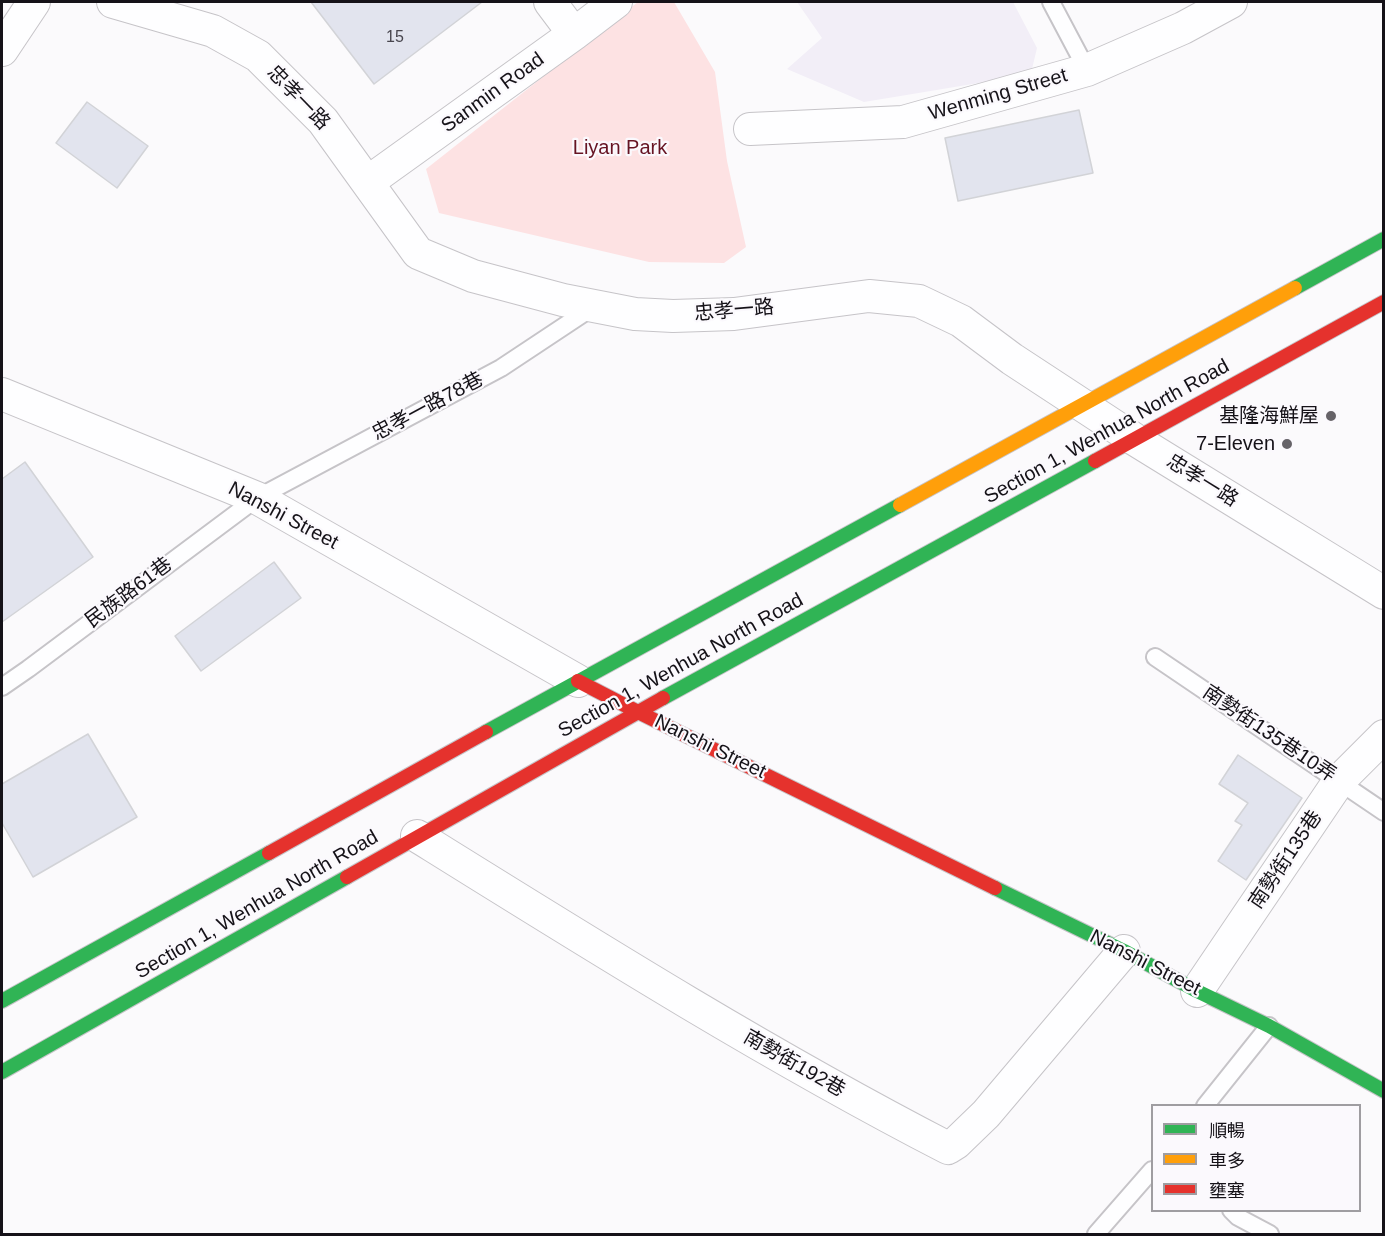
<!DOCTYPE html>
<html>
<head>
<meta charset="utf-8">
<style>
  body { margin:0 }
  #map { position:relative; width:1385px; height:1236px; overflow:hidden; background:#fbfafc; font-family:Arial,"Noto Sans TC",sans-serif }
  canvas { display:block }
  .frame { position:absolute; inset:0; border:3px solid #151218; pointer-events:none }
  .legend { position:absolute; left:1151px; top:1104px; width:210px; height:108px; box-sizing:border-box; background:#fbf9fd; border:2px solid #9f9da1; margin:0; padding:8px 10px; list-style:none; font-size:18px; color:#151218 }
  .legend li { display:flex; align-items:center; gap:12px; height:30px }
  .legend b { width:30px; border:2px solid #9f9da1 }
</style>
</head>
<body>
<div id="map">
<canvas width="1385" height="1236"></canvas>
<div class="frame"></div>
<ul class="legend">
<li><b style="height:8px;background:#30b455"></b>順暢</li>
<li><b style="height:8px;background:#ff9f0a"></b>車多</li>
<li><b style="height:8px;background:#e5322d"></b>壅塞</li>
</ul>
</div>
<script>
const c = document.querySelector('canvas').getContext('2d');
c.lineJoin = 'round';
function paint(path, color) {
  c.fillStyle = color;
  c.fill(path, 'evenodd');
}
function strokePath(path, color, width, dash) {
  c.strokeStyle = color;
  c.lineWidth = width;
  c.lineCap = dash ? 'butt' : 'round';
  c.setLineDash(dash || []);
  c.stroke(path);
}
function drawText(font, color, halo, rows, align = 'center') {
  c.font = font + ' Arial,"Noto Sans TC",sans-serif';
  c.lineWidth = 4.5;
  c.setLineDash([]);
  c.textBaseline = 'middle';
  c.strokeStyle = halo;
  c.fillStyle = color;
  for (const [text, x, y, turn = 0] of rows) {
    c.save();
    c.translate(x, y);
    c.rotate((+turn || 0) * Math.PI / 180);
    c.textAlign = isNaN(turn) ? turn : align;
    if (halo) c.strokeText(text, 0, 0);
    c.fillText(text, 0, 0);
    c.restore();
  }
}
const built = new Path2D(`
  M797,2H1013L1037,48L1032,69L1009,78L864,102L787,69L822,38Z`);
const green = new Path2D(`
  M638,2H674L715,72L727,161L746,247L724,263L649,262L439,213L426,169Z`);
const building = new Path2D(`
  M311,2H482L374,84Z
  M87,102L148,146L117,188L56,143Z
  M1079,110L1093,173L958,201L945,138Z
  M25,462L93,557L2,622V479Z
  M274,562L301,598L201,671L175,636Z
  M88,734L137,817L33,877L2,823V784Z
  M1238,755L1302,798L1246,880L1218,861L1242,825L1235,821L1248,803L1219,784Z`);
const lane = new Path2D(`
  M1051,2L1087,70
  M1155,657L1384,812
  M2,687L28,669L257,498L501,368L593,307
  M1205,1106L1269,1026
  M1231,1210L1238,1217L1270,1234
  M1096,1234L1152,1170`);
const street = new Path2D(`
  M113,2L213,31L258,56L323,121L418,253L473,276L563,300L635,314L673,316L734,314L869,296L919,301L961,321L1012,359L1134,439L1384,593
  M550,2L574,34
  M2,50L34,2
  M750,129L903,122L1087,70L1183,28L1231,2
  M368,182L574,34L616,2
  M2,394L257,498L578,681
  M417,836C592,945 766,1054 948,1148L956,1143L986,1114L1124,951
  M1197,991L1339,781L1384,736`);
const fast = new Path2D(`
  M1295,288L1384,239
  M663,698L1095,461
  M486,732L900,505
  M995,888L1124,951L1197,991L1269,1026L1384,1091
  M2,1001L269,853
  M2,1072L347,877`);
const slow = new Path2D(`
  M900,505L1295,288`);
const jam = new Path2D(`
  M1095,461L1384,302
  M578,681L638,712L995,888
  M269,853L486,732
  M347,877L663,698`);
const markers = [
  [1331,416,6,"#666368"],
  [1287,444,6,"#666368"]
];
const numberNames = [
  ["15",395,38]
];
const streetNames = [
  ["Sanmin Road",493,93,-36],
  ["Wenming Street",998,95,-16],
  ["忠孝一路",298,98,46],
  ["忠孝一路",734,311,-5],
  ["忠孝一路78巷",428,407,-28],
  ["Section 1, Wenhua North Road",1107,432,-29],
  ["忠孝一路",1202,481,32],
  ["Nanshi Street",283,516,28],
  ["民族路61巷",129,593,-37],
  ["Section 1, Wenhua North Road",681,666,-29],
  ["南勢街135巷10弄",1269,734,34],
  ["Nanshi Street",710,747,26],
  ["南勢街135巷",1286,860,-56],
  ["Section 1, Wenhua North Road",257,905,-30],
  ["Nanshi Street",1145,963,27],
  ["南勢街192巷",794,1064,30]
];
const parkNames = [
  ["Liyan Park",620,148]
];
const poiNames = [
  ["基隆海鮮屋",1319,416],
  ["7-Eleven",1275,444]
];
paint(built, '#f2eef7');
paint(green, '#fde2e3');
paint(building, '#e2e4ee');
strokePath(building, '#d2d3d7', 1.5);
strokePath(lane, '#c6c4c8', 20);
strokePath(street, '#c6c4c8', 34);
strokePath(fast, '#c6c4c8', 16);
strokePath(slow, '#c6c4c8', 16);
strokePath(jam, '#c6c4c8', 16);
strokePath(lane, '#fefeff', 16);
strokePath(street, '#fefeff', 32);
strokePath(fast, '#30b455', 14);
strokePath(slow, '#ff9f0a', 14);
strokePath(jam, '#e5322d', 14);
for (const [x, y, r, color] of markers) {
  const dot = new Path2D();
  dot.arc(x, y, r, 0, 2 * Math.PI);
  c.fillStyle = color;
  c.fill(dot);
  strokePath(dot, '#fbf9fd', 2);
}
drawText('16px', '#48464e', null, numberNames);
drawText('20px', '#151218', '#fbf9fd', streetNames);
drawText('20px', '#661423', '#fbf9fd', parkNames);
drawText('20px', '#151218', '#fbf9fd', poiNames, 'right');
</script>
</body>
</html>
